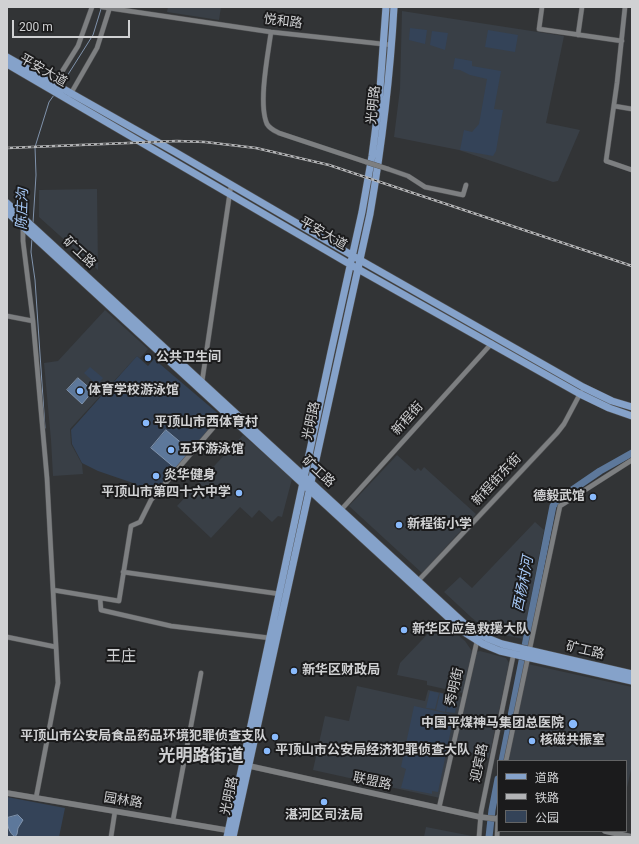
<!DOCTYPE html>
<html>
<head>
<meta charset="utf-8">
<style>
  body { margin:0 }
  #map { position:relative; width:639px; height:844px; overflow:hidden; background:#323436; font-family:Roboto,"Noto Sans SC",sans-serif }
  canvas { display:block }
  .frame { position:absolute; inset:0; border:8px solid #d0d1d3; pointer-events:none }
  .legend { position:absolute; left:497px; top:760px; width:130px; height:72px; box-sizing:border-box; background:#1b1b1c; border:1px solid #636465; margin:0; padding:5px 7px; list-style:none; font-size:12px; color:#d0d1d3 }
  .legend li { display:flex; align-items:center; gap:8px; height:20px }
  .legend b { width:20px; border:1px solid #636465 }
  .scale { position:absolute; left:12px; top:20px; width:118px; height:18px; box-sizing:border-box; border:2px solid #d0d1d3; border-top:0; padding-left:5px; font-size:12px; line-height:14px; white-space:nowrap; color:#d0d1d3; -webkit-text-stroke:3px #1b1b1c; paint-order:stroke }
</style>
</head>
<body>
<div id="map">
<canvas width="639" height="844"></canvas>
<div class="frame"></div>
<ul class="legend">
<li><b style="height:5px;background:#85a2ca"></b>道路</li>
<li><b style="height:5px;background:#b3b4b6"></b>铁路</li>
<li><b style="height:11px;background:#344358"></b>公园</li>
</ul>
<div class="scale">200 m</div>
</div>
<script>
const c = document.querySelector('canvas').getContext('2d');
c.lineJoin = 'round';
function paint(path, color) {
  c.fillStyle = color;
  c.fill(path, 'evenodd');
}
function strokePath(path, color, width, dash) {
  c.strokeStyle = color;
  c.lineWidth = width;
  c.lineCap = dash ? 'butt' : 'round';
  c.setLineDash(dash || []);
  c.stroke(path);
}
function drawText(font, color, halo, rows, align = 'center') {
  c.font = font + ' Roboto,"Noto Sans SC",sans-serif';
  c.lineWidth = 4;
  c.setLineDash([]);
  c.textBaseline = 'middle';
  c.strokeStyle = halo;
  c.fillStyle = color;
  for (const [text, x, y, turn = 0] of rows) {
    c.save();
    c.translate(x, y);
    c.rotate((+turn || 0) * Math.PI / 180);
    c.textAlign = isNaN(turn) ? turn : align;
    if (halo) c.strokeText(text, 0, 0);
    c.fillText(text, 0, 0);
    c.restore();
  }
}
const built = new Path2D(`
  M168,7H221L219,20L167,12Z
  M402,11L564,36L546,123L580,130L558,181L553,182L459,150L394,137L400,89Z
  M97,189L98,270L39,217V190Z
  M105,310L148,349L140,358L137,356L70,429L71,444L82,464L83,474L53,476L51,440L44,363L58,361Z
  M243,435L292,479L282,517L278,516L272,522L259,510L252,518L240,507L211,538L177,506Z
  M397,455L415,471L418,468L421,471L424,467L476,514L422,573L349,506Z
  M535,522L544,530L523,639L499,634L481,625L472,618L444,592L460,577L472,588Z
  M441,620L465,641L472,651L463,693L427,685V681L397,675L400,663Z
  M480,651L506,658L509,663L489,758L454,751L476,652Z
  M528,664L632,687V765L626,792V761H506Z
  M357,686L425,701L428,690L462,697L440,798L313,770L325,716L349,721Z
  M426,827L477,837H424Z`);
const green = new Path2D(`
  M410,28L427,30L425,44L409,40Z
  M488,30L518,35L515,52L485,47Z
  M432,31L448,33L445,50L430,45Z
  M455,58L472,61V66L501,71L494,109L503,110L496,151L493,156L460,150L464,130L472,132L479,124L487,79L470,75L460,70L453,69Z
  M137,356L148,366L154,359L221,416L152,498L133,483L98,471L82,463L72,444L71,430Z
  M90,367L103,378L97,385L84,373Z
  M430,691L439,693L435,709L426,708Z
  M440,693L448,695L445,712L436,710Z
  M449,695L458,697L455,713L446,712Z
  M414,706L454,715L438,792L432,791V794L401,788L406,769L401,767Z
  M7,797L65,808L59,837H7Z`);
const water = new Path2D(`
  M78,378L93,391L82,404L67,390Z
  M166,430L191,451L176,469L151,448Z
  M18,815L23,820L18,828L17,834L15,837C9,833 7,825 7,818Z`);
const stream = new Path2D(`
  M62,84L93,35L101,9
  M33,223L36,175L35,147L49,102L54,95
  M32,238L31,252L35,280L45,428`);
const river = new Path2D(`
  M502,761L553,506L559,499L600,471L632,453
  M489,837L492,810L498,779`);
const minor = new Path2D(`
  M102,7L271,32L392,45
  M542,7L539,29L622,41
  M625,7L617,83L606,161L632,170
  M271,32C268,54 258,104 267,124C270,129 275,131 279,133L366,162
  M578,35L582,7
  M53,86L78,46L92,7
  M70,95L97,48L110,7
  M614,106L632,109
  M388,169L408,176L425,187L463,195L466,185
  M23,225V241L33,321L47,478L58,683L36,798
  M7,316L33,321
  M202,382L231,185
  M340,511L492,343
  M123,572L280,594
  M418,581L557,433L564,424L581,392
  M53,590L119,601L131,526L140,522L151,500L225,414
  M100,598L101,610L171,626L270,638
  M7,637L56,647
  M506,761L560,506L632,460
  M439,808L477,641
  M173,820L201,673
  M111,837L115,811
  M479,837L481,812L515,647
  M497,837L498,817`);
const tertiary = new Path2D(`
  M245,765L480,817L498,819
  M7,793L232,831
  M605,831L632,837`);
const primary = new Path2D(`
  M7,57L175,152L360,260L583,387L612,401L632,407
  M7,64L358,269L580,394L609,408L632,416
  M7,203L467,626L487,638L502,644L632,674
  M7,212L464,632L483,644L500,651L632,681
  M227,837L331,352L362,212L372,156L379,102L386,7
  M233,837L370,214C382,144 390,78 394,7`);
const rail = new Path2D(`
  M7,148L177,141L205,142L256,148L329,165L632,266`);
const minorBridge = new Path2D(`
  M366,162L388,169`);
const markers = [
  [148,358,4,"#89bafc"],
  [80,391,4,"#89bafc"],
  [146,423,4,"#89bafc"],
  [171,450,4,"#89bafc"],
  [156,476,4,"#89bafc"],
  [239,493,4,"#89bafc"],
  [593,497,4,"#89bafc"],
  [399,525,4,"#89bafc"],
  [404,630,4,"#89bafc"],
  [294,671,4,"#89bafc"],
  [573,724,5,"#89bafc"],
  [275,737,4,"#89bafc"],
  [532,741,4,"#89bafc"],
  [267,751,4,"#89bafc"],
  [324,802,4,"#89bafc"]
];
const streetNames = [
  ["悦和路",283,22,7],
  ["平安大道",43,71,30],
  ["光明路",374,105,-84],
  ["平安大道",323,234,30],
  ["矿工路",79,253,43],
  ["新程街",408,419,-48],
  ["光明路",312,421,-78],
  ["矿工路",318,472,43],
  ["新程街东街",497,480,-47],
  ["矿工路",585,651,13],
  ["秀明街",455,687,-77],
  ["迎宾路",480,763,-78],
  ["联盟路",372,782,12],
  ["光明路",230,796,-78],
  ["园林路",123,801,9]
];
const poiNames = [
  ["公共卫生间",156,358],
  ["体育学校游泳馆",88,391],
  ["平顶山市西体育村",154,423],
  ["五环游泳馆",179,450],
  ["炎华健身",164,476],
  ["平顶山市第四十六中学",231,493,"right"],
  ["德毅武馆",585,497,"right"],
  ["新程街小学",407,525],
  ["新华区应急救援大队",412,630],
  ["新华区财政局",302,671],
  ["中国平煤神马集团总医院",564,724,"right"],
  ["平顶山市公安局食品药品环境犯罪侦查支队",267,737,"right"],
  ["核磁共振室",540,741],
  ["平顶山市公安局经济犯罪侦查大队",275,751],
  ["湛河区司法局",324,816,"center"]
];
const waterNames = [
  ["陈庄沟",23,209,-88],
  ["西杨村河",524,584,-79]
];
const quarterNames = [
  ["王庄",121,657]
];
const districtNames = [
  ["光明路街道",201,757]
];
paint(built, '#393f46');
paint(green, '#344358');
paint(water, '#5d789b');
strokePath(water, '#8093ac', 1);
strokePath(stream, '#8093ac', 1);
strokePath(river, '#5d789b', 7);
strokePath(minor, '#515254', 5.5);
strokePath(tertiary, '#515254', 6);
strokePath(primary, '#515254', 8);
strokePath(minor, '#7d7f81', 4.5);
strokePath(tertiary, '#7d7f81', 5.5);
strokePath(primary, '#85a2ca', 7);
strokePath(rail, '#b3b4b6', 2.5);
strokePath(rail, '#1b1b1c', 1, [3]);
strokePath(minorBridge, '#515254', 5.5, []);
strokePath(minorBridge, '#7d7f81', 4.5);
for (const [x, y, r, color] of markers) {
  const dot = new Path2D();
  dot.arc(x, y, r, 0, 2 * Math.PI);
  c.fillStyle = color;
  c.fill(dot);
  strokePath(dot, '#1b1b1c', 1.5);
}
drawText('13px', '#d0d1d3', '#1b1b1c', streetNames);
drawText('bold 13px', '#d0d1d3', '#1b1b1c', poiNames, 'left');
drawText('italic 14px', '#a6c8f6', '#1b1b1c', waterNames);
drawText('15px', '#d0d1d3', '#1b1b1c', quarterNames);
drawText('bold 17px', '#d0d1d3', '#1b1b1c', districtNames);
</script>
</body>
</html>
